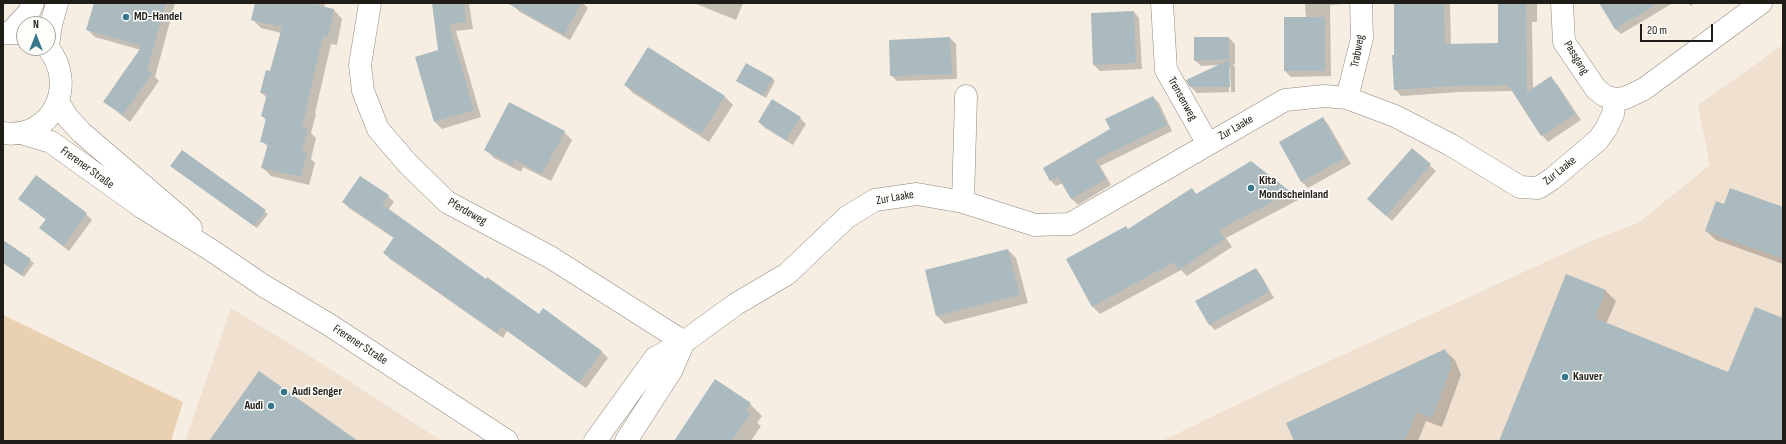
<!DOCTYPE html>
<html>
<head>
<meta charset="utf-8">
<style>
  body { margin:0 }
  #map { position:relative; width:1786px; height:444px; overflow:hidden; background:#f7eee3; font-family:"Sofia Sans Condensed",sans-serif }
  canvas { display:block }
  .frame { position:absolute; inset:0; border:4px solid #201d18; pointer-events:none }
  .north { position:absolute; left:16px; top:16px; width:40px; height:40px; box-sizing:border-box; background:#fefdfa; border:1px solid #a5a3a0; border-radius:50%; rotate:0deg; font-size:11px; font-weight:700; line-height:16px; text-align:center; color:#201d18 }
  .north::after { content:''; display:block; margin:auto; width:14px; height:18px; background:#36788a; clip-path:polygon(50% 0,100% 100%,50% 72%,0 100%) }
  .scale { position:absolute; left:1640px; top:24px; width:73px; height:18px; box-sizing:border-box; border:2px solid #201d18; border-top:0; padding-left:5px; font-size:12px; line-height:14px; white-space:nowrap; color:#201d18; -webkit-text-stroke:3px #fefdfa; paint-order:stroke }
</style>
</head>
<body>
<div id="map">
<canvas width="1786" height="444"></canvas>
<div class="frame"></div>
<div class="north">N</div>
<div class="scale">20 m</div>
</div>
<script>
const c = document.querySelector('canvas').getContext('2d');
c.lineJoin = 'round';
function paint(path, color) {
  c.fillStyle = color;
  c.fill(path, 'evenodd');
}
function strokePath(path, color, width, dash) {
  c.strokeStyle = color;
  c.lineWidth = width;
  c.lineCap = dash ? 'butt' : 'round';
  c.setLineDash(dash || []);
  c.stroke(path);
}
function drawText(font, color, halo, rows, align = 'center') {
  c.font = font + ' "Sofia Sans Condensed",sans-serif';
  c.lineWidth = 3;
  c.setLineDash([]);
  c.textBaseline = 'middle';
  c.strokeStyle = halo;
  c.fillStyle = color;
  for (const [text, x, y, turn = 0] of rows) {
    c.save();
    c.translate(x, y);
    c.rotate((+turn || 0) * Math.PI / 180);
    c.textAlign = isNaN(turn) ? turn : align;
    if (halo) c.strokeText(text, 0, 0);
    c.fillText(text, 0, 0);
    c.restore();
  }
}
const built = new Path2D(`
  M1783,45V441H1162L1288,380L1598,238L1638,223L1710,165L1698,105Z
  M231,308L316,360L442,441H185Z`);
const green = new Path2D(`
  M3,315L183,402L171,441H3Z`);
const shadow = new Path2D(`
  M95,3H175L155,77L159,81L130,122L105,102L141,50L95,37L88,30Z
  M256,3H325L324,8L334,10L342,19L337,45L331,44L315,113L316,114L311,133L316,138L311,159L315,163L309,185L271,176L262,167L268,147L262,141L267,121L262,116L267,98L261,92L271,72L281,33L261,28L253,20Z
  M433,3H469L473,29L456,31L481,117L442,129L435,122L439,51Z
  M516,3H583L588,8L570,40L520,12L514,6Z
  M694,3H743L736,20Z
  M1305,3H1342V4L1330,5L1331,76L1291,77L1285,71L1306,18Z
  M1395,3H1450L1451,45L1499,44V3H1537V22H1532L1533,89L1550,78L1557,84L1581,120L1548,142L1542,135L1513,91L1460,92L1401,96L1395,89Z
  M1600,3H1673L1621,34L1615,29Z
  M1688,3H1695L1691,6Z
  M1134,12L1139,18L1142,69L1100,71L1094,65L1092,14Z
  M950,38L956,44L957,79L897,81L891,75Z
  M1229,38L1235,44V64L1233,65L1235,67V92L1197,93L1191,87L1220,65L1201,66L1195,60ZM1228,68H1230L1231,92H1229Z
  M648,48L725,97L733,105L709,142L633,93L625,85Z
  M772,78L775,81L766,98L737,81Z
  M1153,97L1159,103L1172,131L1100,166L1111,185L1078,205L1072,199L1063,183L1056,186L1051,181Z
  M800,118L806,124L793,145L765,128L759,122Z
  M1322,118L1328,124L1351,164L1308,188L1302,182L1280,143Z
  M564,132L572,140L551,181L523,167L521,172L494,158L486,150Z
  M1412,149L1436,171L1392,221L1374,205Z
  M182,151L268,214L257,228L174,168Z
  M1251,162L1298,200L1226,238L1232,247L1187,276L1181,270L1100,314L1093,307L1067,260L1128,230L1192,189L1197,195Z
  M388,196L394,202L388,210L486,280L539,315L544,310L602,352L608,358L586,388L507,331L503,338L390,259L384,253L395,239L349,208L343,202Z
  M20,199L86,214L92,220L69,251L40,228L46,220Z
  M1725,205L1783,208V264L1716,240L1706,231Z
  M3,242L34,263L24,277L3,263Z
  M1008,250L1016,258L1028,303L945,324L937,316Z
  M1256,269L1261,275L1274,298L1215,330L1209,324Z
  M1567,275L1606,291L1616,301L1606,324L1729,373L1783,319V441H1501Z
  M1445,351L1455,360L1461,375L1442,427L1426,421L1418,441H1295Z
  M750,404L762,416L757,423L761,426L751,441H675Z`);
const building = new Path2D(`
  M94,3H166L147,70L152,73L123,115L103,102L142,46L86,30Z
  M255,3H308L334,9L328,37L323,36L307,104L308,105L302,127L308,128L302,152L307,153L301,177L261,168L268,144L260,142L266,118L261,116L267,94L260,93L266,70L270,71L282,27L251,20Z
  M432,3H464L466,22L449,24L474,110L434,122L415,57L438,50Z
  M507,3H581L564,35Z
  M1394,3H1444L1445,44L1498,43V3H1526L1527,92L1551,76L1575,114L1541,136L1508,85L1453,86L1394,90L1392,55H1394Z
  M1599,3H1658L1615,29Z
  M1134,11L1136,63L1093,65L1091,13Z
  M1284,17H1325V71H1284Z
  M950,37L952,74L890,76L889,40Z
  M1194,37H1229V59L1194,61Z
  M648,47L725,96L701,134L624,85Z
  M1229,60L1230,87H1190L1186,80Z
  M746,63L773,78L763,96L736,81Z
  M1153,96L1167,125L1095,160L1106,179L1071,199L1058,177L1050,181L1043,168L1110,129L1105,119Z
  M772,99L801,117L786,140L758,122Z
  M509,102L565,131L542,174L515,160L512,165L484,150Z
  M1323,117L1345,158L1301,182L1279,142Z
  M1412,148L1431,164L1386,216L1367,199Z
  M182,150L266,210L254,226L170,166Z
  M1251,161L1291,192L1219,230L1225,239L1179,270L1174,262L1092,307L1066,259L1126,226L1128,229L1192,188L1196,194Z
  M36,175L87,213L63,246L39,228L46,219L18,199Z
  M360,176L389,195L382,204L486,279L487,277L539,314L543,308L602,351L579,383L501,326L497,333L383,253L394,237L342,202Z
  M1730,188L1783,207V259L1705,231L1716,201L1724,204Z
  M3,240L31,259L21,275L3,263Z
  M1008,249L1020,295L936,316L925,270Z
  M1256,268L1269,292L1209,325L1195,301Z
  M1566,274L1606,290L1595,318L1728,372L1755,307L1783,318V441H1499Z
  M1445,349L1452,365L1432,418L1416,412L1405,441H1294L1286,423Z
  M259,371L358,441H209Z
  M715,379L751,403L746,411L750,414L732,441H674Z`);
const minor = new Path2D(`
  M370,3L360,65L363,91L378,129L408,164L447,202L550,257L684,342
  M1162,3L1166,70L1208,144
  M1562,3L1564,42L1596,89L1605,96L1615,99L1625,98L1644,89L1761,3
  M11,32L29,12L33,3
  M48,45L51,25L57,3
  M1347,98L1362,38L1361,3
  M963,202L966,96
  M595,441L655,358L684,342L736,304L787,274L847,217L875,200L917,194L963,202L1035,225L1070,224L1285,100L1324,96L1347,98L1395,116L1451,145L1520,187L1538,188L1552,179L1598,140L1606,129L1613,114L1615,99
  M626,441L671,371L684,342`);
const major = new Path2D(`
  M3,33H24
  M58,102L68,118L82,133L179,216L191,228
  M3,133C52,140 78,85 48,48
  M21,133L51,142L143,208L211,250L264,286L328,324L507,441`);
const markers = [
  [126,17,4,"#36788a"],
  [1251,188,4,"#36788a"],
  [1565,377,4,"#36788a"],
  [284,392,4,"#36788a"],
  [271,406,4,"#36788a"]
];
const poiNames = [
  ["MD-Handel",134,17],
  ["Kita",1259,181],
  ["Mondscheinland",1259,195],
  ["Kauver",1573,377],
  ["Audi Senger",292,392],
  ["Audi",263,406,"right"]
];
const streetNames = [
  ["Trabweg",1358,51,-80],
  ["Passgang",1576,58,59],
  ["Trensenweg",1182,99,61],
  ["Zur Laake",1236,128,-30],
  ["Frerener Straße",87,168,36],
  ["Zur Laake",1560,171,-39],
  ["Zur Laake",895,198,-10],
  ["Pferdeweg",467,212,30],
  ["Frerener Straße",360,345,33]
];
paint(built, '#efe0cf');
paint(green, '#e9d0b1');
paint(shadow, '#0003');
paint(building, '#aababf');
strokePath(minor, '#90877d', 23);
strokePath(major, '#90877d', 23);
strokePath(minor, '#fff', 22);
strokePath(major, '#fff', 22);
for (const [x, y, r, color] of markers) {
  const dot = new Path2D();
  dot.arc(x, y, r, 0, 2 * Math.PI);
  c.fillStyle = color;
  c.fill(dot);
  strokePath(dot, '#fefdfa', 1.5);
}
drawText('bold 12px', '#201d18', '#fefdfa', poiNames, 'left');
drawText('12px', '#201d18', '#fefdfa', streetNames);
</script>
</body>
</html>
